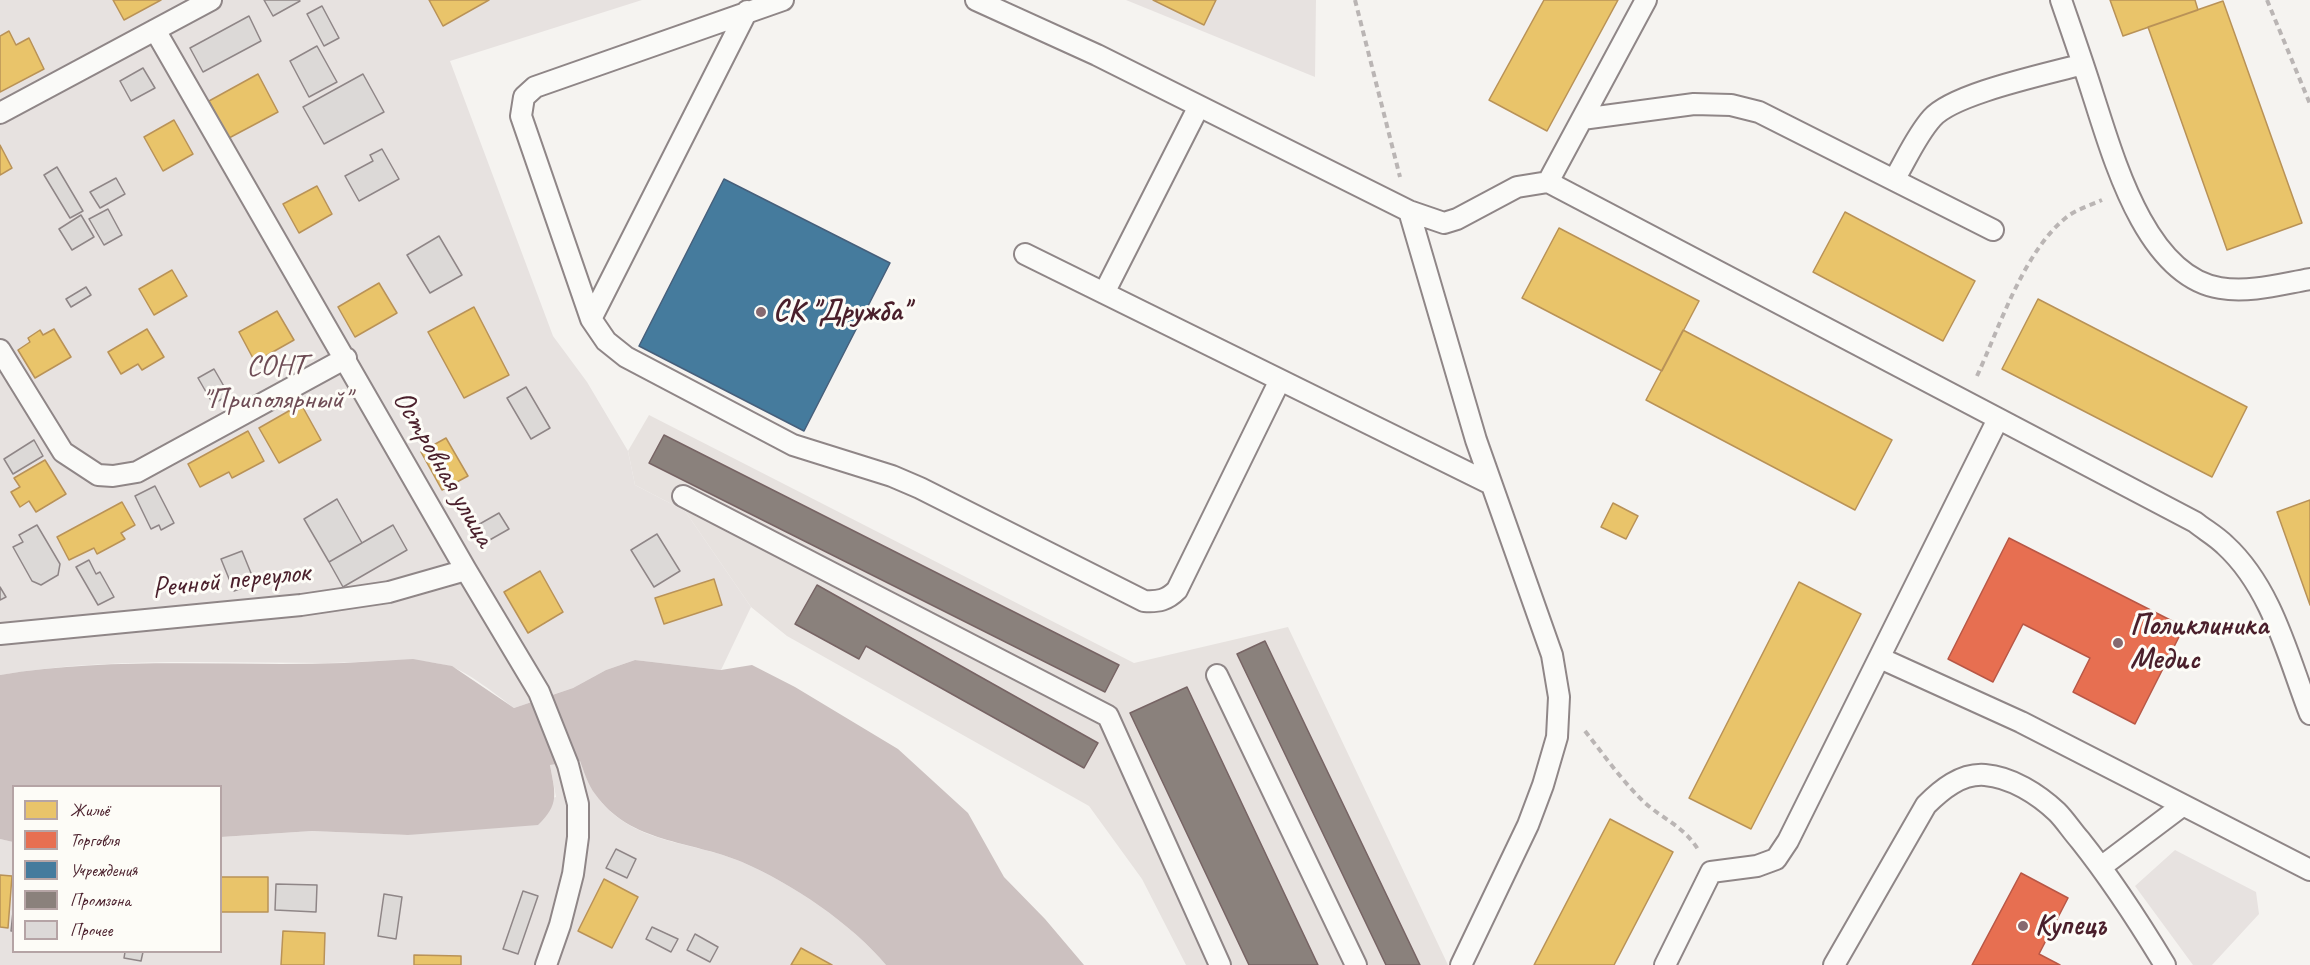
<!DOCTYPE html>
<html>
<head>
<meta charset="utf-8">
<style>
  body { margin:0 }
  #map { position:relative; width:2310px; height:965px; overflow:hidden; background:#f5f3f0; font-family:Caveat,sans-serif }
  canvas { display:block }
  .legend { position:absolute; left:12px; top:785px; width:210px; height:168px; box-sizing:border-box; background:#fdfcf7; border:2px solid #b5a4a5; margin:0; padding:8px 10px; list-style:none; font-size:18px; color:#4a1f2b }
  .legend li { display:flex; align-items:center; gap:12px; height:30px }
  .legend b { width:30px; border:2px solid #b5a4a5 }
</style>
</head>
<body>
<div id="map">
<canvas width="2310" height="965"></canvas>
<ul class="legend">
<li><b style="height:16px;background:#e9c46a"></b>Жильё</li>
<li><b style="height:16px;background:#e76f51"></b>Торговля</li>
<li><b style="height:16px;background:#457b9d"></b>Учреждения</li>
<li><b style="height:16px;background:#8a817c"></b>Промзона</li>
<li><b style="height:16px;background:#dcd9d7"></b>Прочее</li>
</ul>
</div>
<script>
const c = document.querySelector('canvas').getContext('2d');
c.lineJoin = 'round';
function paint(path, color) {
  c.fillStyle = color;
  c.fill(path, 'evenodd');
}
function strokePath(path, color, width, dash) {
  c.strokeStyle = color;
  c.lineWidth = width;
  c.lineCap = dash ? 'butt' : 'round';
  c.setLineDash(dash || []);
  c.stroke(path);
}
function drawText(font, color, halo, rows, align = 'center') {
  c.font = font + ' Caveat,sans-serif';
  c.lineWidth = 6;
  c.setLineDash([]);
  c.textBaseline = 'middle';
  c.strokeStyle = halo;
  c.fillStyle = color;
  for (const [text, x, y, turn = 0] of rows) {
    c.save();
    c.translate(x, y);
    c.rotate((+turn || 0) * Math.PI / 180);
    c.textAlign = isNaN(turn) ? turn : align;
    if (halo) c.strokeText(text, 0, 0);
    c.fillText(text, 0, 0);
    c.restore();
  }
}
const built = new Path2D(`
  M649,415L1134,663L1288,627L1448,965H1186L1142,879L1089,806L787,636L751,607L685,511L635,485L628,451Z`);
const green = new Path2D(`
  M0,0H642L450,61L553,336L587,382L628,451L635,485L685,511L751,607L721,670L635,660L606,670L573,688L514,708C498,696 467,671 449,666C409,655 368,663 327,663C219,663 107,657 0,675Z
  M1126,0H1316L1315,77Z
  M580,761C584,772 588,785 595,794C631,845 690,840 742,862C791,883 852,924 886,965H0V839L13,842L14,952H220L221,837L312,831L408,835L556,797L550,765Z
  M2175,850L2256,892L2259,914L2212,965H2193L2135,886Z`);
const water = new Path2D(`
  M413,659L452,666L514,708L573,688L606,670L635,660L721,670L752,665L795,687L898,749L968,813L1004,877L1045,919L1084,965H886C852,924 791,883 742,862C690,840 631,844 595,794C588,785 584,772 580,761L550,765C555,793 560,804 538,825L408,835L312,831L221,837L220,786H14L13,842L0,839V675C114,656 229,667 344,663C367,662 390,660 413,659Z`);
const homes = new Path2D(`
  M113,0H161L124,20Z
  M429,0H489L443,26Z
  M1153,0H1216L1204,25Z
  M1544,0H1618L1547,131L1489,100Z
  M2110,0H2195L2198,10L2123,36Z
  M2223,1L2302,223L2227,250L2148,27Z
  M9,31L16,45L29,38L44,69L0,92V36Z
  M258,74L278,112L229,138L209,101Z
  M174,120L193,154L163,171L144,137Z
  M0,145L12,168L0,175Z
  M317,186L332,214L299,233L283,204Z
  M1845,212L1975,281L1943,341L1813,272Z
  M1559,228L1699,301L1662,371L1522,298Z
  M172,270L187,296L154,315L139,289Z
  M379,283L397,313L355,337L338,307Z
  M2038,299L2247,407L2212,477L2002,369Z
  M474,307L509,375L464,398L428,332Z
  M277,311L294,340L255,362L239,332Z
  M54,329L71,357L35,378L18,350L30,342L28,338L40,330L43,335Z
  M147,329L164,357L142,370L138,364L121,374L108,352Z
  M1683,330L1892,440L1855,510L1646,400Z
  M301,404L321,440L279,463L259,428Z
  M248,431L264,461L232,478L229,472L200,487L188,464Z
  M446,438L468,476L442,490L421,452Z
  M45,460L66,494L36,512L29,501L20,507L11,492L20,487L14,478Z
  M2310,500V605L2277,512Z
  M122,502L135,525L121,533L125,539L97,554L94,548L69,560L57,537Z
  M1613,503L1638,516L1626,539L1601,527Z
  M540,571L563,612L528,633L504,592Z
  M714,579L722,605L664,624L655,598Z
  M1799,582L1861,614L1751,829L1689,798Z
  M1610,819L1673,852L1614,965H1534Z
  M0,875L12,876L8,928L0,927Z
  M220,877H268V912H220Z
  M604,879L638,897L612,948L578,931Z
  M283,931L325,933L324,965H281Z
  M801,948L832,965H791Z
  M414,955L461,956V965H414Z`);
const shops = new Path2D(`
  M2009,538L2184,627L2135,724L2073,692L2090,658L2023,624L1993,682L1948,659Z
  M2021,873L2068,898L2039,954L2060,965H1972Z`);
const public = new Path2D(`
  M724,179L890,263L804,431L639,346Z`);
const industry = new Path2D(`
  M664,435L1119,665L1105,692L649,463Z
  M817,585L1098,743L1084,768L866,646L859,659L795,624Z
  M1265,641L1420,965H1386L1237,654Z
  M1187,687L1318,965H1249L1130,713Z`);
const building = new Path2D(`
  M264,0H299L300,1L273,16Z
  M322,6L339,38L324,46L307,14Z
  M249,16L261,41L203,72L190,48Z
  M317,46L337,82L309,97L290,61Z
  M143,68L155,88L131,101L120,81Z
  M363,74L384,112L324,144L303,107Z
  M382,149L399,179L359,201L345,176L373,161L370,155Z
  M57,167L83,211L70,218L44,175Z
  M116,178L125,194L100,208L90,192Z
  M108,209L122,235L104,245L89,219Z
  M81,215L94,237L72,250L59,229Z
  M439,236L462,275L430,293L407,255Z
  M86,287L91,295L71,307L66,299Z
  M214,369L229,395L213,404L198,378Z
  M526,387L550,428L531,439L507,398Z
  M34,440L43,456L13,474L4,459Z
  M155,486L174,523L161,530L159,525L151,529L135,496Z
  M337,499L362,543L329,562L304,519Z
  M499,513L509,529L479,546L469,530Z
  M37,525L60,564L58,575L41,585L32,581L13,547L23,542L19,535Z
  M393,525L407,550L343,587L329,562Z
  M657,534L680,571L654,587L631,550Z
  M242,551L255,583L234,591L221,559Z
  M89,560L96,574L100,572L114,597L98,605L76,567Z
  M0,587L6,597L0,600Z
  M616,849L636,859L627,878L606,868Z
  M276,884L317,885L316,912L275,910Z
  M523,891L538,896L518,954L503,949Z
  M384,894L402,897L396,939L378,936Z
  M14,902V931H11Z
  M652,927L678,939L671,952L646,939Z
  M695,934L718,947L710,962L687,950Z
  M125,952H143L141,961L124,958Z`);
const path = new Path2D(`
  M1355,0L1400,177
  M2267,0L2310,104
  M1977,376C2000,326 2024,250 2068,216C2078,209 2091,205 2102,200
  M1585,731C1604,755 1622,781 1644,802C1664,820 1684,826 1699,851`);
const lane = new Path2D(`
  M783,0L535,87L524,97L521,116L591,319L606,341L626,357L793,445L892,476L920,488L1144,601C1159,602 1167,600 1177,590L1280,380
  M976,0L1097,55L1409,211L1444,223L1457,219L1517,187L1548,182L2195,522C2205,530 2216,536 2225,545C2272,588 2288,657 2310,714
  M2061,0C2072,32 2083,63 2093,95C2113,156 2145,276 2220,288C2250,293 2281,284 2310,279
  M155,30L466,570L539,692L568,765L578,804V837L573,874L560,925L546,965
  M0,113L211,0
  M1582,119L1694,104L1731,105L1759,112L1993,230
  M1894,180C1906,160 1916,136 1932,118C1954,93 2048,74 2083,64
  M1548,182L1646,0
  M1409,211L1476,440L1552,655L1559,697L1557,737L1543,785L1528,825L1461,965
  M1025,254L1491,484
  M1104,293L1199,106
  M591,319L747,11
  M0,350L63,452L98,475L113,476L137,472L346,358
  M683,496L1108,716L1220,965
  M0,634L301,605L389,592L466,570
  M1880,658L2021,722L2310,870
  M1217,675L1356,965
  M2101,867L2182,806
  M1665,965L1711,872L1757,866L1776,859L1788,841L1998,419
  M1834,965L1926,805C1941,790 1961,773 1985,775C2011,777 2038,794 2057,812C2065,820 2072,831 2080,840C2111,879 2139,922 2165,965`);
const markers = [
  [761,312,6,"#866970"],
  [2118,643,6,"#866970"],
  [2023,926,6,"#866970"]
];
const poiNames = [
  ["СК \"Дружба\"",773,312],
  ["Поликлиника",2130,626],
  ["Медис",2130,660],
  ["Купецъ",2035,926]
];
const parkNames = [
  ["СОНТ",276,366],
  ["\"Приполярный\"",276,400]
];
const streetNames = [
  ["Островная улица",443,469,60],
  ["Речной переулок",231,581,-6]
];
paint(built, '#e7e2df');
paint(green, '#e7e2e0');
paint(water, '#ccc1c0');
paint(homes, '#e9c46a');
strokePath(homes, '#b99257', 1.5);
paint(shops, '#e76f51');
strokePath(shops, '#b85746', 1.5);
paint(public, '#457b9d');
strokePath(public, '#465f7b', 1.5);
paint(industry, '#8a817c');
strokePath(industry, '#776464', 1.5);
paint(building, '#dcd9d7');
strokePath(building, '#8f8687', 1.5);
strokePath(lane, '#8f8687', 24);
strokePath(path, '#bab5b4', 4, [6, 4.5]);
strokePath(lane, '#fafaf8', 20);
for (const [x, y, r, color] of markers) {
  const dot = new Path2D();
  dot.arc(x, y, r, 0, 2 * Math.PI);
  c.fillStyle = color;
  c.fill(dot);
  strokePath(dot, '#fdfcf7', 2);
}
drawText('bold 30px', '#4a1f2b', '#fdfcf7', poiNames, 'left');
drawText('30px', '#6e4c55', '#fdfcf7', parkNames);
drawText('30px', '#4a1f2b', '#fdfcf7', streetNames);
</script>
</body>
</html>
